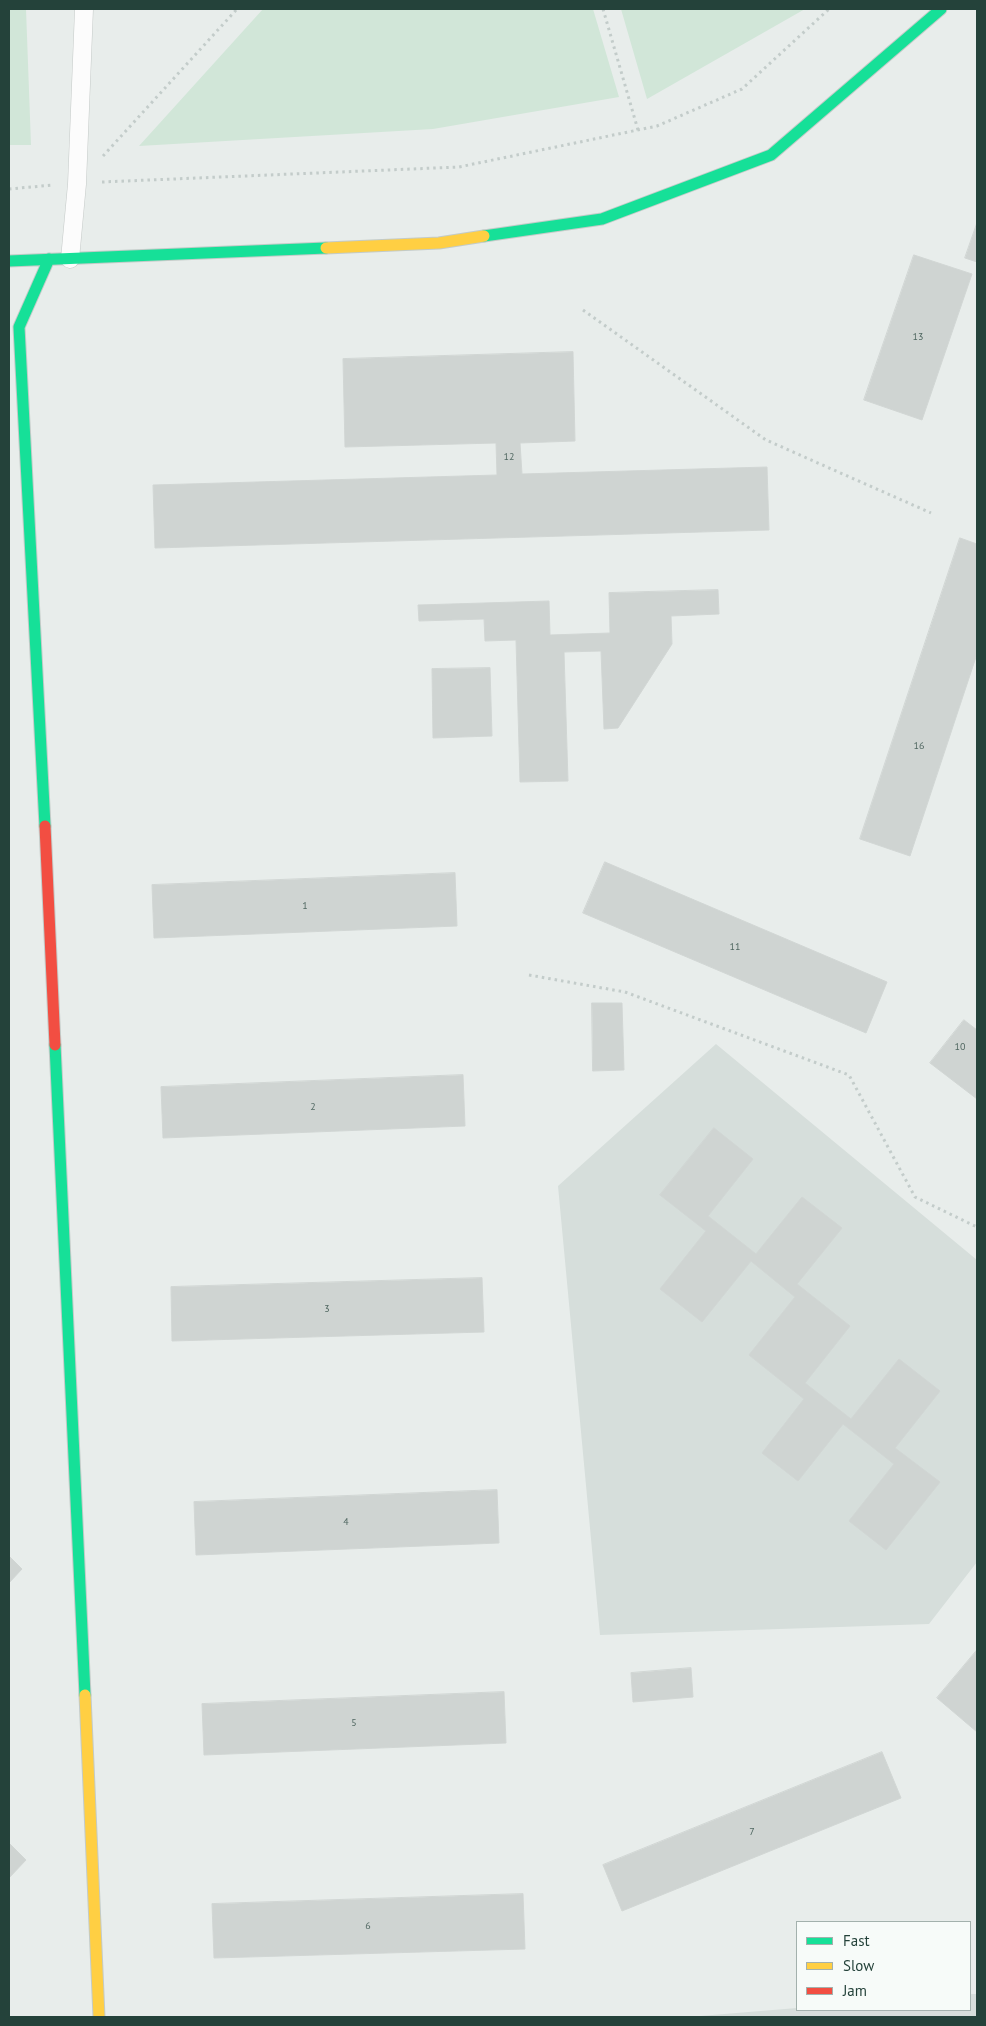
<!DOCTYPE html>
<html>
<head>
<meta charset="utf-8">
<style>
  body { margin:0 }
  #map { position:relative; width:986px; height:2026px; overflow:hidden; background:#e8edeb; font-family:"PT Sans",sans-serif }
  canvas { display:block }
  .frame { position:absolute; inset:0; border:10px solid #24423a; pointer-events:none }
  .legend { position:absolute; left:796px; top:1921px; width:175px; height:90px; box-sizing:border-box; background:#f7fbf9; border:1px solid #a3b1ad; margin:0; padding:6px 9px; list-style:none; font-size:15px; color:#24423a }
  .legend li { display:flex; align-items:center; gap:10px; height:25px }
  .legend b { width:25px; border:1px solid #a3b1ad }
</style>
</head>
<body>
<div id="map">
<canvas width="986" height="2026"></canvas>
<div class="frame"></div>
<ul class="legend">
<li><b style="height:6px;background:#16e098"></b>Fast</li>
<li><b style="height:6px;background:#ffcf43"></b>Slow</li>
<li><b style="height:6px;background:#f24e42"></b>Jam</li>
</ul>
</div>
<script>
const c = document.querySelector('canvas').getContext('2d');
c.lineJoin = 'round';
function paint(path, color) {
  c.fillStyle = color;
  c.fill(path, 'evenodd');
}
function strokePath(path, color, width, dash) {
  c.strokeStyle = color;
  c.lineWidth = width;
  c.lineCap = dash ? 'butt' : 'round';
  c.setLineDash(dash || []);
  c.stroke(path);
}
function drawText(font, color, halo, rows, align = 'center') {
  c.font = font + ' "PT Sans",sans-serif';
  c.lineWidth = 4.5;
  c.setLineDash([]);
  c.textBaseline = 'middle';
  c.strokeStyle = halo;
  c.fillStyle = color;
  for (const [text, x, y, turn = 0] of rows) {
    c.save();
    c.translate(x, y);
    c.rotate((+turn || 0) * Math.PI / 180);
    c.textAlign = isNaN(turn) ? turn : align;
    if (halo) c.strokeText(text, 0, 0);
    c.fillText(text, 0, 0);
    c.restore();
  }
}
const built = new Path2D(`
  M716,1044L977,1260V1562L929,1624L600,1635L558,1186Z
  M970,1994H977V2017H688L797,2008L970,2010Z`);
const green = new Path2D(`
  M9,9H26L31,145H9Z
  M263,9H593L619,97L433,129L139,146Z
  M621,9H805L647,99Z`);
const building = new Path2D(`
  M977,223V262L965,258Z
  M914,255L972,274L922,420L864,400Z
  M573,352L575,441L520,443L522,474L767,467L769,530L155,548L153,485L497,475L496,443L345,447L343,359Z
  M960,538L977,544V654L910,856L860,839Z
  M718,590L719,614L671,616L672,644L618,728L604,729L601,651L564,652L568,781L520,782L516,640L485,641L484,619L419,621L418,605L549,601L550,635L610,633L609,593Z
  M490,668L492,736L433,738L432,669Z
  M605,862L887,982L866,1033L583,913Z
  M455,873L457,926L154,938L152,885Z
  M592,1003H622L624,1070L593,1071Z
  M964,1020L977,1030V1099L930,1063Z
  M463,1075L465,1126L163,1138L161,1087Z
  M714,1128L753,1159L708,1216L756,1254L802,1197L842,1228L797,1284L850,1326L805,1383L851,1419L899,1359L940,1391L895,1448L940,1482L886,1550L849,1521L894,1464L843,1424L798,1481L762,1453L804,1399L749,1355L795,1297L751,1261L702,1322L660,1289L706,1231L660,1195Z
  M482,1278L484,1332L172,1341L171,1287Z
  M497,1490L499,1543L196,1555L194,1502Z
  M9,1556L22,1569L9,1583Z
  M977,1650V1732L937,1698Z
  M691,1668L693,1697L633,1702L631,1673Z
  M504,1692L506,1743L204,1755L202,1704Z
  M882,1752L901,1798L622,1911L603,1865Z
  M9,1843L26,1860L9,1878Z
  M523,1894L525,1949L214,1958L212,1904Z`);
const path = new Path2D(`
  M603,9L638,130
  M103,156L237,9
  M102,182L459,167L657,126L742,89L829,9
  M9,189L53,185
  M583,310L766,440L931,513
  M529,975L625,992L849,1075L915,1197L977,1227`);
const lane = new Path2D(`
  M70,259L77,184L84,9`);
const fast = new Path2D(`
  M484,236L602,219L771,155L941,9
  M9,261L326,248
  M45,826L19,327L49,259
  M55,1045L85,1695`);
const slow = new Path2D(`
  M326,248L439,243L484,236
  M85,1695L99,2017`);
const jam = new Path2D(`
  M45,826L55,1045`);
const numberNames = [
  ["13",918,337],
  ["12",509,457],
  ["16",919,746],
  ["1",305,906],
  ["11",735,947],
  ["10",960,1047],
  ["2",313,1107],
  ["3",327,1309],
  ["4",346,1522],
  ["5",354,1723],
  ["7",752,1832],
  ["6",368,1926]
];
paint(built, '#d6dedb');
paint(green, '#d1e6d8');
paint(building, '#cfd4d2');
strokePath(building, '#d1d6d4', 1);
strokePath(lane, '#c5cac8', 19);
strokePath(fast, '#c3cbc8', 13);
strokePath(slow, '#c3cbc8', 13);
strokePath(jam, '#c3cbc8', 13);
strokePath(path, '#c3ccca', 3, [2.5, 4]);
strokePath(lane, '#fcfcfc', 18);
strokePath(fast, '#16e098', 11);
strokePath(slow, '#ffcf43', 11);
strokePath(jam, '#f24e42', 11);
drawText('10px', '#506761', null, numberNames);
</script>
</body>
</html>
